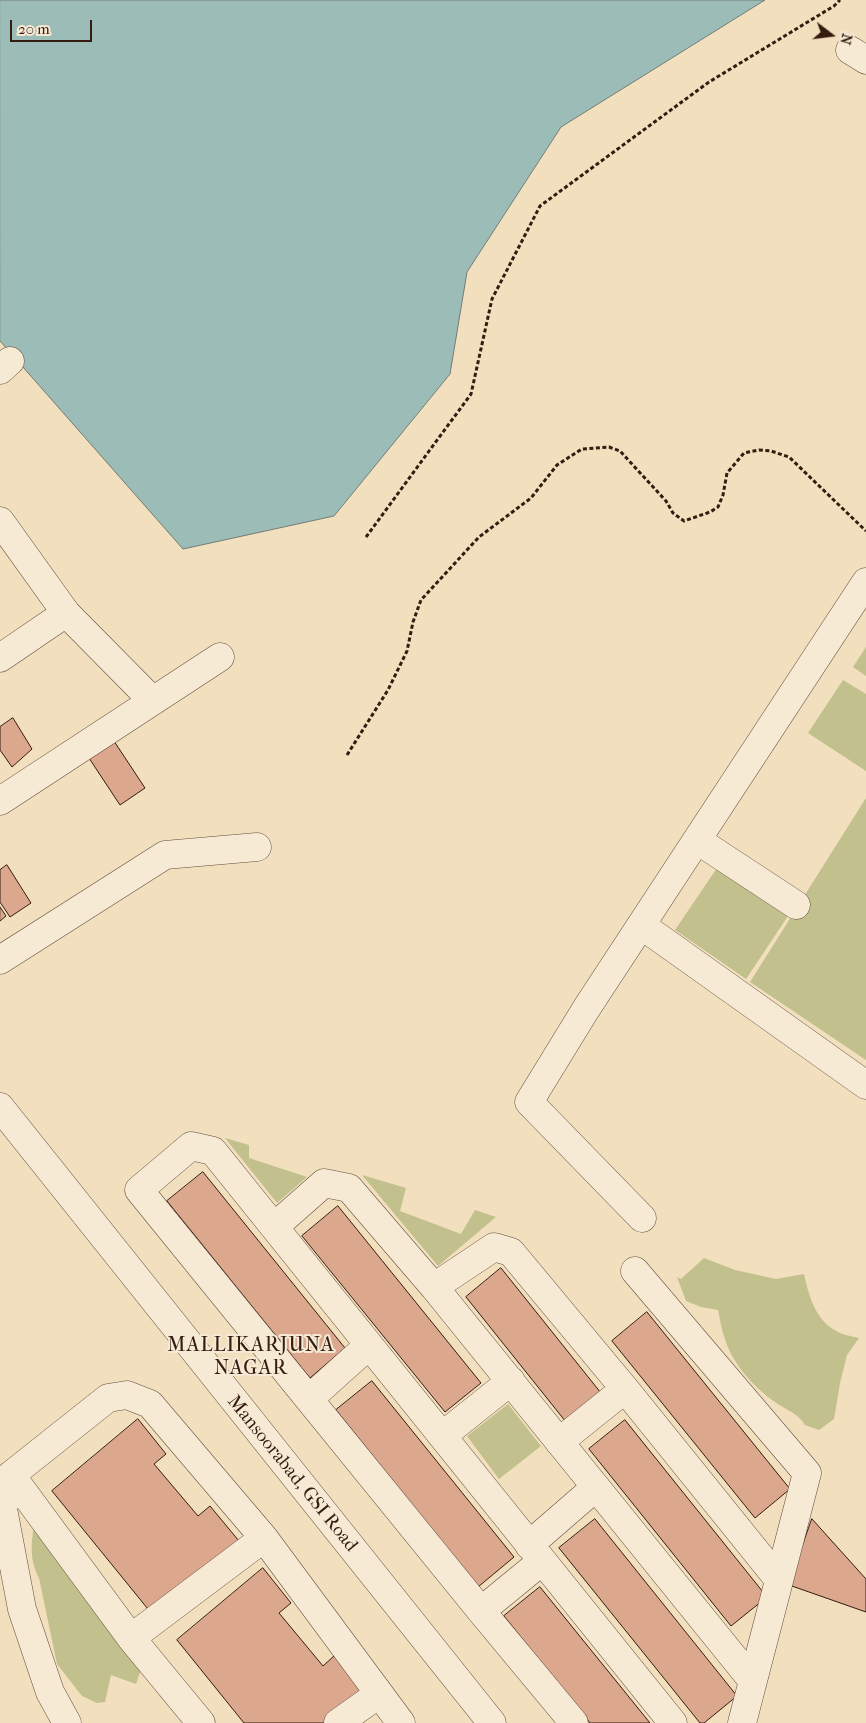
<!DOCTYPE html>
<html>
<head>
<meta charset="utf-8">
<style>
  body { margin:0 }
  #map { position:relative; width:866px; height:1723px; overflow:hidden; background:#f1dfbe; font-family:"IM FELL French Canon",serif }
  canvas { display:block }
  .north { position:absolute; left:806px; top:10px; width:50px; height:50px; -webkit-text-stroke:4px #f6ead5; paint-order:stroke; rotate:105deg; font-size:14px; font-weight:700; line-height:20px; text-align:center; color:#351b10 }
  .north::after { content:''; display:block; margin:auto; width:18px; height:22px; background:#351b10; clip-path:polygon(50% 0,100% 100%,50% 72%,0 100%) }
  .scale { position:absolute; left:10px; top:20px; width:82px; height:22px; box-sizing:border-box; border:2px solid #351b10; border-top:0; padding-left:6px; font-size:15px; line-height:18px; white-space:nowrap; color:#351b10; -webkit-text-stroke:4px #f6ead5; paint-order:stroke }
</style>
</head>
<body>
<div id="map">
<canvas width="866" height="1723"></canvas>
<div class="north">N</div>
<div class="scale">20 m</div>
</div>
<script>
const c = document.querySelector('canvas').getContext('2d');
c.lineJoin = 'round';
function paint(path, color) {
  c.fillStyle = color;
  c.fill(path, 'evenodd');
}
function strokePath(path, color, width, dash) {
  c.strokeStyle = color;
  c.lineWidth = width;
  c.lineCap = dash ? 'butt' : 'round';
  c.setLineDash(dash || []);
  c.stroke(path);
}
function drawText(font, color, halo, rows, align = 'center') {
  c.font = font + ' "IM FELL French Canon",serif';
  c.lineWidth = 4;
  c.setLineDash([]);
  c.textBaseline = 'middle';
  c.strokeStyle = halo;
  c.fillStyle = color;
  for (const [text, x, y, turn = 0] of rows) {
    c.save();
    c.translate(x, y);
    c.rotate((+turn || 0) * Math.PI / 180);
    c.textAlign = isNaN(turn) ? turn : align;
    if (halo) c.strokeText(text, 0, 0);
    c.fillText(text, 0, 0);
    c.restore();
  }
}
const green = new Path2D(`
  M866,647V676L853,667Z
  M843,680L866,694V771L808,733Z
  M866,798V1060L750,982Z
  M719,865L790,913L746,979L675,930Z
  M225,1138L249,1145V1158L307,1177L277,1203Z
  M362,1175L406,1188L400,1211L461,1234L475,1210L496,1217L438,1266Z
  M704,1258L735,1270L776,1279L804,1274C809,1296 815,1319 836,1331C842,1335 852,1336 859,1338L847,1355L840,1383L834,1419L819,1430L805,1425C798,1413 786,1410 775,1402C753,1387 731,1362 724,1336C721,1328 720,1319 718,1310L701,1307L686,1301L677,1277L681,1279Z
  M508,1404L541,1446L499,1479L467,1436Z
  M35,1517L148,1648L136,1684L111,1675L105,1702L97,1703L82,1696L57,1664L39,1578C28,1558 32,1539 35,1517Z`);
const water = new Path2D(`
  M0,0H765L561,127L467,272L450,374L334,516L183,549L0,341Z`);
const building = new Path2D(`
  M13,718L32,749L12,767L0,750V727Z
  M110,735L145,788L120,805L85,752Z
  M7,865L31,903L10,917L0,902V870Z
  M0,907L6,916L0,921Z
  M203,1172L345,1348L310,1378L167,1201Z
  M338,1206L481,1383L445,1412L302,1236Z
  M501,1268L601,1393L566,1422L466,1297Z
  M647,1312L790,1489L755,1518L612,1341Z
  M372,1381L514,1557L478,1587L336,1410Z
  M138,1419L166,1454L154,1464L198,1516L210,1506L239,1541L152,1614L52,1491Z
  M625,1420L767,1597L731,1626L589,1449Z
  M595,1519L737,1696L704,1723H700L559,1548Z
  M812,1519L866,1579V1612L789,1585Z
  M263,1568L291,1603L279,1613L323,1666L335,1655L364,1690L324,1723H244L177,1640Z
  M540,1587L650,1723H590L504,1616Z`);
const path = new Path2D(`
  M366,537L471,394L492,299L540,206L709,82L834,6L840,0
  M347,755L388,690L407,651L413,622L421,600L479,537L531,498L557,465L582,449L609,447L620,451L666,501L673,513L684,521L710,512L718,507L723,495L727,473L744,453L759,450L771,451L789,457L866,531`);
const minor = new Path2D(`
  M850,50L866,60
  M0,370L10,361
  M0,521L66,613L153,701
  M0,658L66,613
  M0,801L220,657
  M697,840L796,905
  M641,925L866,1085
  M0,960L165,855L257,847
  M0,1107L492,1723
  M642,1218L529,1102L586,1009L866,582
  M274,1227L324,1183L349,1188L434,1287
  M635,1271L807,1473L742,1723
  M309,1399L369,1345
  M442,1436L511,1381
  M559,1442L625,1389
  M11,1475L131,1638
  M529,1545L596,1487
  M481,1611L542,1561
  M752,1680L434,1287L494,1247L511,1252L625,1389L779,1580
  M67,1723L50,1692L22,1609L3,1509L11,1475L108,1398L127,1395L150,1404L264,1538L401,1723
  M201,1723L131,1638L264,1538
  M338,1723L379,1694
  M574,1723L481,1611L139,1190L191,1146L213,1151L673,1723`);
const streetNames = [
  ["Mansoorabad, GSI Road",292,1474,51]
];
const neighbourhoodNames = [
  ["MALLIKARJUNA",251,1346],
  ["NAGAR",251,1369]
];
paint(green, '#c2c08c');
paint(water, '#9cbcb7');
strokePath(water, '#737c74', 1);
paint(building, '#dba78d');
strokePath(building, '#351b10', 1);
strokePath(minor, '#644c3c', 29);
strokePath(path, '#351b10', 3, [4, 2.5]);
strokePath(minor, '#f6ead5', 28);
drawText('19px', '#351b10', '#f6ead5', streetNames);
c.letterSpacing = '1px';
drawText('20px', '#351b10', '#f6ead5', neighbourhoodNames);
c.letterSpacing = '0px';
</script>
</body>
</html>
